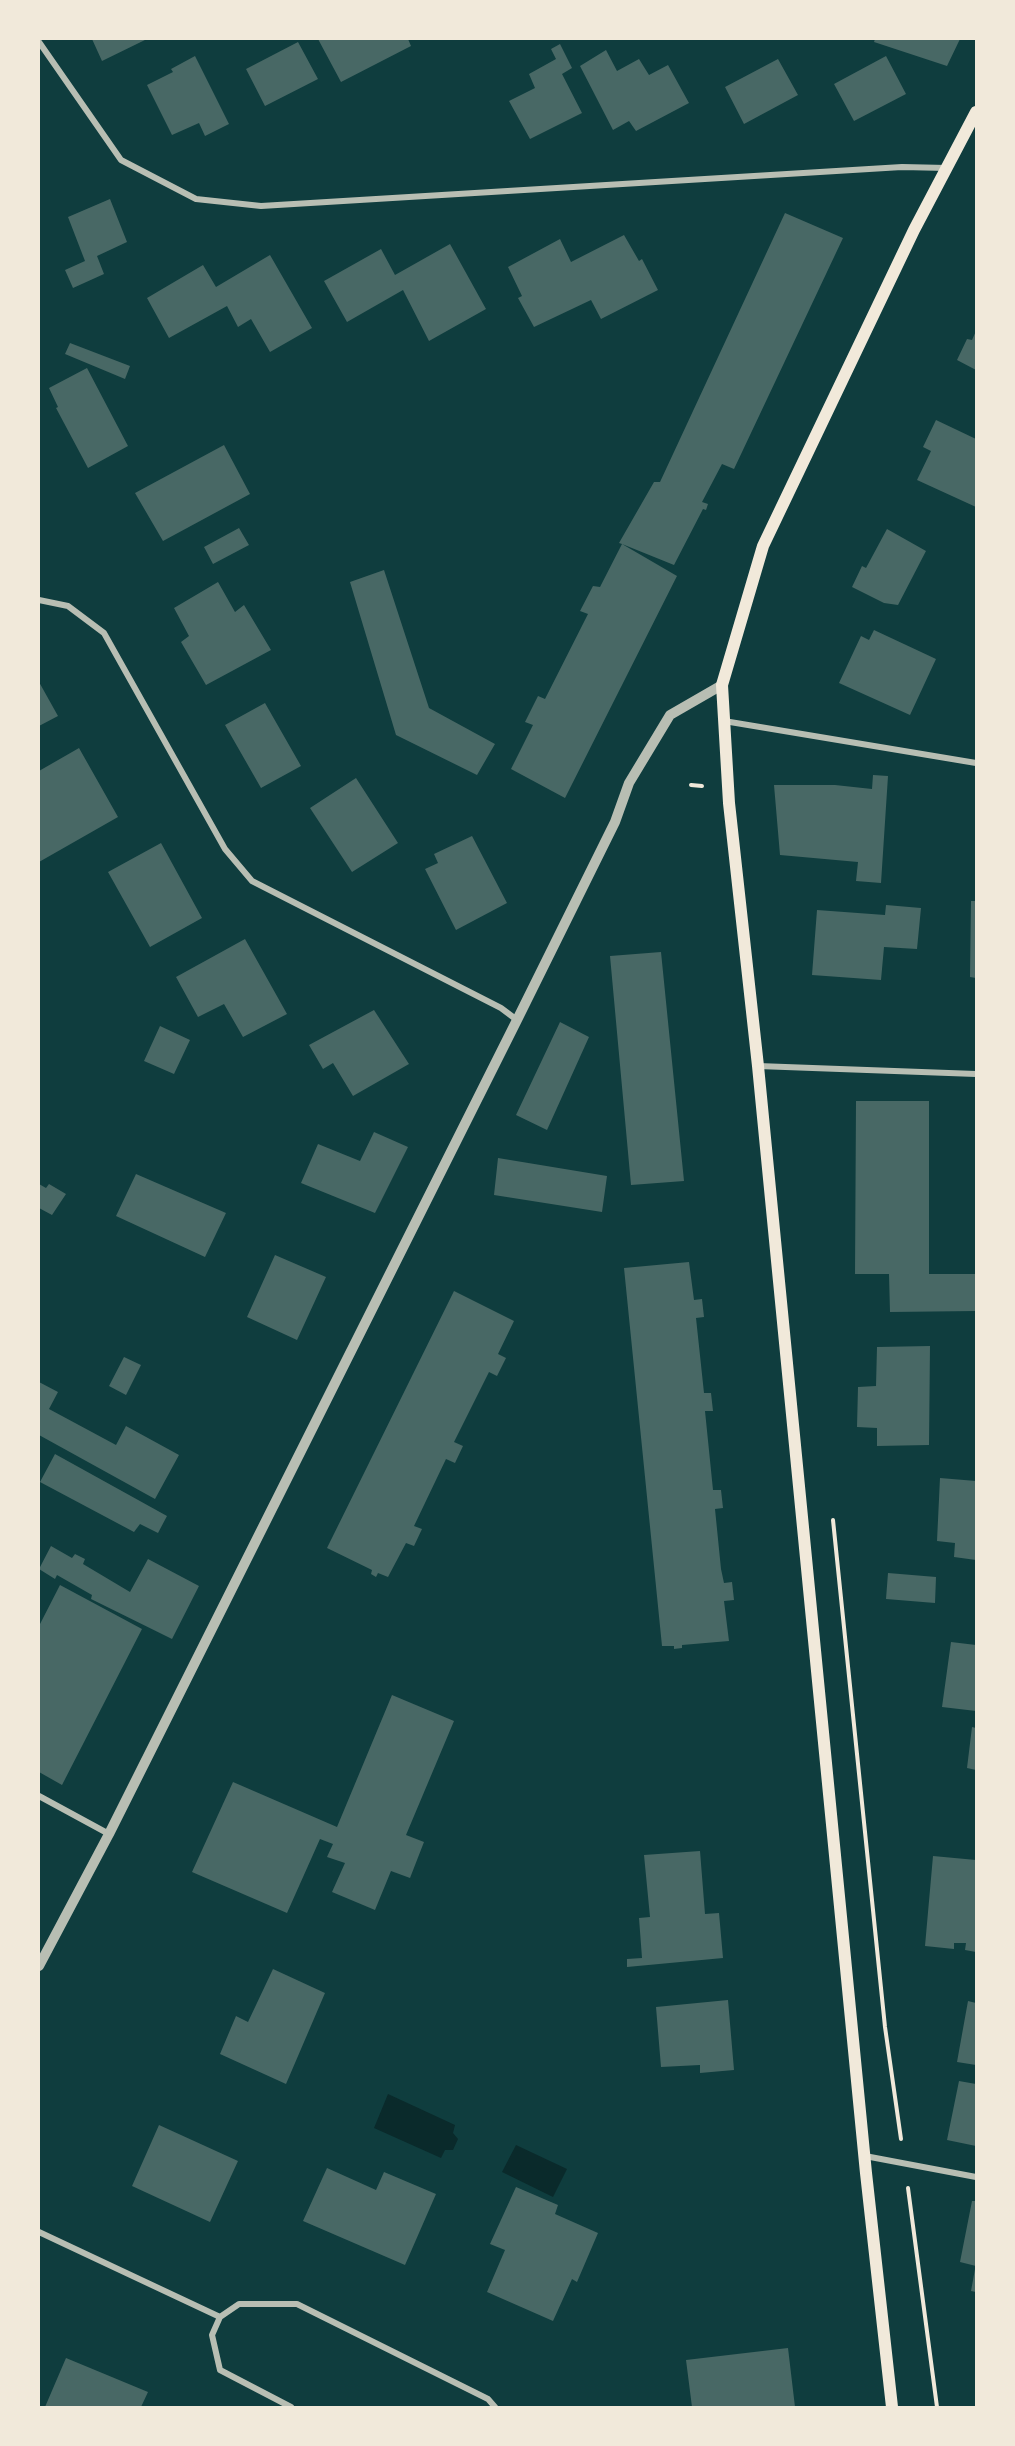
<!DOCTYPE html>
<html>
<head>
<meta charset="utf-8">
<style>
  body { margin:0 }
  #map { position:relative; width:1015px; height:2446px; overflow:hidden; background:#0f3d3e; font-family:Spectral,serif }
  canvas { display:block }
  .frame { position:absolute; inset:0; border:40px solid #f1e9da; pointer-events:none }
</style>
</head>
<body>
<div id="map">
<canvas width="1015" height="2446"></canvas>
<div class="frame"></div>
</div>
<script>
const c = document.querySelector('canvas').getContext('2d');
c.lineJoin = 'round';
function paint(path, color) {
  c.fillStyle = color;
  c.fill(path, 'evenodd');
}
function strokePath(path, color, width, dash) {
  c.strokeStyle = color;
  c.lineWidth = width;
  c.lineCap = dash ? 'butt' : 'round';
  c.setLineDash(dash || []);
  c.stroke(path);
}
const water = new Path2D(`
  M388,2094L455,2125L453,2133L458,2139L453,2150H445L441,2158L374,2128Z
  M516,2145L567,2169L553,2197L502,2172Z`);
const building = new Path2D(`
  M92,39H147L102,61Z
  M318,39H408L411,46L341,82Z
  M875,39H960L947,66L874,42Z
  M298,42L318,79L265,106L246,69Z
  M560,44L572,68L562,74L582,113L530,139L509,101L535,88L529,74L556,59L551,49Z
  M606,50L617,71L639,59L649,75L668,65L689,103L636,131L629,121L613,130L580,66Z
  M195,56L229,124L205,136L199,123L172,135L147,85L173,72L171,69Z
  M886,56L906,94L854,121L834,84Z
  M778,59L798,95L744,124L725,87Z
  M110,199L127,242L97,256L104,274L73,288L65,270L85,261L68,217Z
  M785,213L843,238L734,469L722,464L702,502L708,504L706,510L703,509L674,565L622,544L677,576L565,798L511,769L533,725L525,722L538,696L545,699L588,614L580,611L593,586L600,587L622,544L619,543L654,482H660Z
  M624,235L639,261L642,259L658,290L601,319L591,300L534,327L518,298L522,296L508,267L560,239L571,262Z
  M450,244L486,309L429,341L403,290L347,322L324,281L381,249L395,275Z
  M270,255L312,328L270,352L251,319L238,327L227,306L169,338L147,298L203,265L216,287Z
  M976,331V370L957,360L967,339L972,340Z
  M70,343L130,366L125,379L65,354Z
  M87,368L128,446L88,468L56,408L58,407L49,388Z
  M936,420L976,439V507L917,480L931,451L923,447Z
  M224,445L250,494L163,541L135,493Z
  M239,528L249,545L213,564L204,547Z
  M887,529L926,551L898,605L884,603L852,587L862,566L866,568Z
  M384,570L429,708L495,744L477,775L396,735L350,582Z
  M218,582L235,612L244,605L271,650L206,685L181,642L189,636L174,608Z
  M874,630L936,659L910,715L839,683L861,636L869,640Z
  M39,682L58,716L39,726Z
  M265,703L301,766L261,788L225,725Z
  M79,748L118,817L39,862V771Z
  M873,775L888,776L881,883L856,881L858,862L780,855L774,785H835L872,789Z
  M356,778L398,843L352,872L310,808Z
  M472,836L507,903L456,930L425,869L438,863L434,854Z
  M161,843L202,918L150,947L108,872Z
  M971,901H976V978L970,977Z
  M886,905L921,908L917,949L884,947L881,980L812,975L817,910L885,915Z
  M245,939L287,1014L243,1037L224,1004L198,1017L176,977Z
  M661,952L684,1181L631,1185L610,956Z
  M374,1010L409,1064L353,1096L333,1063L323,1069L309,1045Z
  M560,1022L589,1037L547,1130L516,1115Z
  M160,1026L190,1040L174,1074L144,1061Z
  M856,1101H929V1274H976V1311L890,1312L889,1274H855Z
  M374,1132L408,1147L375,1213L301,1183L318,1144L360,1161Z
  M498,1158L607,1176L602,1212L494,1195Z
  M136,1174L226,1213L205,1257L116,1216Z
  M39,1184L46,1188L49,1184L66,1194L52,1215L39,1208Z
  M275,1255L326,1277L297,1340L247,1317Z
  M689,1262L694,1300L702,1299L704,1317L696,1318L704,1393H711L713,1411H705L713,1490H721L723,1508L715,1509L721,1569L724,1583L732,1582L734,1600L724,1601L729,1641L682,1645V1648L674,1649V1646H662L624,1268Z
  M454,1291L514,1321L498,1354L506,1358L497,1376L489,1372L454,1442L463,1446L455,1463L446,1459L414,1526L422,1529L414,1546L406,1543L388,1577L378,1573L376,1577L371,1574L372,1570L327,1548Z
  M930,1346L929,1445L877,1446V1428L857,1427L858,1387L876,1386L877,1347Z
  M124,1357L141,1365L126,1395L109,1386Z
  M39,1382L58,1392L49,1409L116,1445L126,1426L179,1455L155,1499L39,1435Z
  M55,1454L167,1516L158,1533L140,1524L134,1532L40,1482Z
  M940,1478L976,1481V1560L954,1557L955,1543L937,1541Z
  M51,1546L72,1558L75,1554L85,1559L83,1564L130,1592L148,1559L199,1586L172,1639L91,1599L92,1595L57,1575L55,1579L39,1569Z
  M888,1573L936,1577L935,1603L886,1599Z
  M60,1585L142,1629L62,1785L39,1772V1626Z
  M951,1642L976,1645V1711L942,1707Z
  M392,1695L454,1721L406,1835L424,1842L410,1878L391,1871L375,1910L332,1892L345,1863L327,1857L333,1844L320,1839L287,1913L192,1872L233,1782L337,1827Z
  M972,1727L976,1728V1770L967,1768Z
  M700,1851L705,1914L719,1913L723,1958L627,1967V1959L642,1958L639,1918L650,1917L644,1855Z
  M933,1856L976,1860V1952L965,1950L966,1943H954V1949L925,1946Z
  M273,1969L325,1993L286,2084L220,2054L236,2016L248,2022Z
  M728,2000L734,2070L700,2073V2065L661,2067L656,2007Z
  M968,2001L976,2003V2065L957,2062Z
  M959,2081L976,2084V2146L947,2140Z
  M159,2125L238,2161L210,2222L132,2186Z
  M327,2168L376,2190L384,2172L436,2194L405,2265L303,2221Z
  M516,2187L558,2205L555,2214L598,2233L577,2282L572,2279L553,2321L487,2292L505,2250L490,2244Z
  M972,2201H976V2266L960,2262Z
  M975,2269H976V2292L971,2291Z
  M788,2348L795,2407H692L686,2360Z
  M66,2358L148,2392L141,2407H45Z`);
const path = new Path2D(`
  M691,785L702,786
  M833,1520L885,2027L901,2139
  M908,2188L937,2407`);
const minor = new Path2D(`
  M39,42L121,160L196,199L261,206L902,167L947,168
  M39,600L68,606L104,633L225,849L252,881L501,1008L517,1020
  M724,721L976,763
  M758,1066L976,1074
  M39,1796L109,1834
  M865,2156L976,2177
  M39,2232L220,2317
  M291,2407L220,2370L212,2335L220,2317L239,2304H297L488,2399L495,2407`);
const tertiary = new Path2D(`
  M39,1966L109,1834L517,1020L615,822L629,783L670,715L722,685`);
const secondary = new Path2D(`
  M892,2407L866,2173L758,1066L729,803L722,685L763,546L914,230L976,112`);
paint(water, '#0a2a2b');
paint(building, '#486865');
strokePath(path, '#f1e9da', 4);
strokePath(minor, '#b8beb3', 6);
strokePath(tertiary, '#b8beb3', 10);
strokePath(secondary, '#f1e9da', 12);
</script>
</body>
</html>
